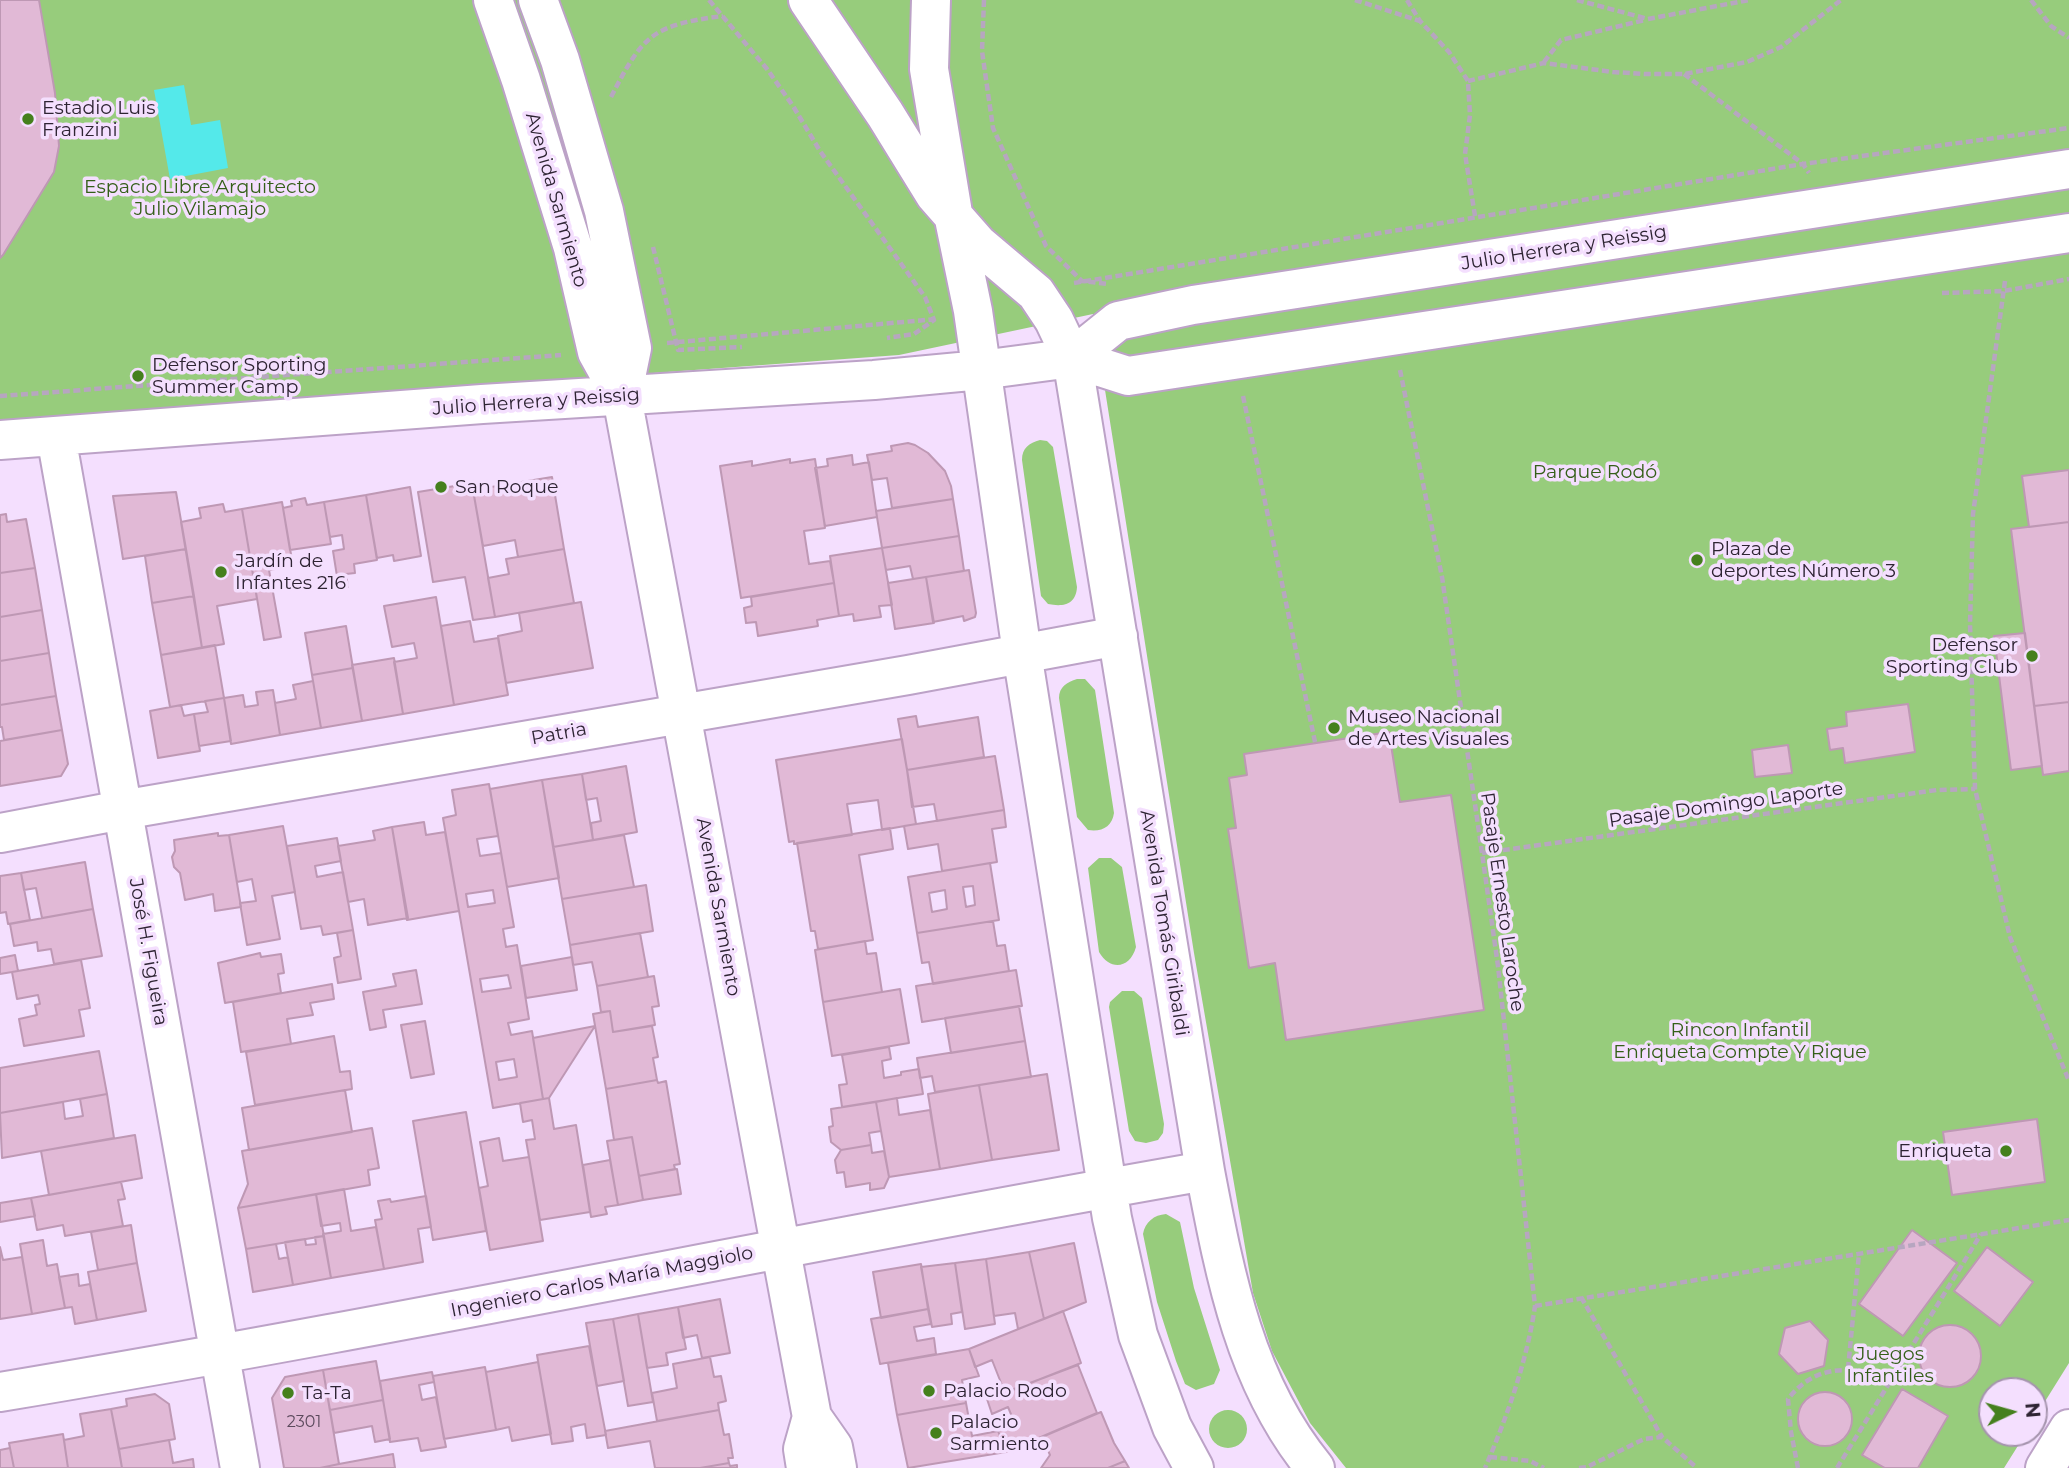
<!DOCTYPE html>
<html>
<head>
<meta charset="utf-8">
<style>
  body { margin:0 }
  #map { position:relative; width:2069px; height:1468px; overflow:hidden; background:#f4dffe; font-family:Montserrat,sans-serif }
  canvas { display:block }
  .north { position:absolute; left:1978px; top:1377px; width:70px; height:70px; box-sizing:border-box; background:#f4dffe; border:2px solid #a594ad; border-radius:50%; rotate:85deg; font-size:19px; font-weight:700; line-height:28px; text-align:center; color:#2e2433 }
  .north::after { content:''; display:block; margin:auto; width:24px; height:32px; background:#45801d; clip-path:polygon(50% 0,100% 100%,50% 72%,0 100%) }
</style>
</head>
<body>
<div id="map">
<canvas width="2069" height="1468"></canvas>
<div class="north">N</div>
</div>
<script>
const c = document.querySelector('canvas').getContext('2d');
c.lineJoin = 'round';
function paint(path, color) {
  c.fillStyle = color;
  c.fill(path, 'evenodd');
}
function strokePath(path, color, width, dash) {
  c.strokeStyle = color;
  c.lineWidth = width;
  c.lineCap = dash ? 'butt' : 'round';
  c.setLineDash(dash || []);
  c.stroke(path);
}
function drawText(font, color, halo, rows, align = 'center') {
  c.font = font + ' Montserrat,sans-serif';
  c.lineWidth = 7;
  c.setLineDash([]);
  c.textBaseline = 'middle';
  c.strokeStyle = halo;
  c.fillStyle = color;
  for (const [text, x, y, turn = 0] of rows) {
    c.save();
    c.translate(x, y);
    c.rotate((+turn || 0) * Math.PI / 180);
    c.textAlign = isNaN(turn) ? turn : align;
    if (halo) c.strokeText(text, 0, 0);
    c.fillText(text, 0, 0);
    c.restore();
  }
}
const green = new Path2D(`
  M0,0H2069V1363L2034,1419V1391H1992V1433H2026L2004,1468H1346L1310,1423L1272,1351L1253,1293L1194,953L1093,314L899,355L0,421Z
  M1040,440L1047,441L1053,447L1077,587C1076,605 1063,607 1048,604L1041,596L1022,460C1022,448 1029,443 1040,440Z
  M1077,679H1085L1095,690L1114,813C1112,827 1102,832 1088,830L1077,817L1059,698C1059,687 1067,682 1077,679Z
  M1099,858H1111L1122,867L1136,947C1130,969 1110,971 1099,952L1088,868Z
  M1122,991H1134L1142,998L1164,1124L1163,1133L1158,1140L1146,1143L1135,1141L1129,1131L1109,1007L1110,1002Z
  M1166,1214L1180,1222L1194,1288L1220,1370L1214,1384L1196,1390L1185,1384L1176,1361L1157,1302L1143,1234C1145,1222 1154,1215 1166,1214Z
  M1209 1429a19 19 0 1 1 38 0a19 19 0 1 1-38 0Z`);
const water = new Path2D(`
  M184,85L191,125L220,120L228,168L170,179L154,90Z`);
const building = new Path2D(`
  M0,0H39L55,93L59,146L54,172L3,255L0,258Z
  M908,443L915,445L928,453L945,471L951,486L953,499L892,508L887,478L872,480L867,455L892,451L891,446Z
  M852,455L853,465L869,462L877,517L825,526L815,468L828,466L827,459Z
  M790,459V463L815,459L825,528L804,531L809,564L830,561L834,583L741,598L720,466L752,461V466Z
  M2069,470V522L2029,527L2022,476Z
  M552,477L564,549L518,557L515,540L483,546L473,490Z
  M467,484L468,491L473,490L495,617L473,620L465,577L433,582L418,492Z
  M410,487L421,556L394,561L393,555L377,558L366,495Z
  M176,492L186,549L123,559L113,496Z
  M366,495L377,560L354,564L355,573L346,574L348,587L339,589L333,551L344,549L342,535L330,537L324,502Z
  M305,498L307,505L324,502L331,544L290,550L283,508L292,506L291,501Z
  M953,499L959,536L882,548L876,511Z
  M282,502L293,566L269,570L281,637L264,640L242,509Z
  M223,504L225,512L242,509L257,599L217,606L224,644L202,648L181,522L201,518L199,508Z
  M6,514L7,522L26,519L35,568L0,573V515Z
  M2069,522V702L2034,706L2011,529Z
  M959,536L964,571L913,579L910,566L886,570L882,548Z
  M882,548L892,605L879,606L881,617L854,621L853,614L839,616L830,556Z
  M186,549L194,596L152,603L145,556Z
  M564,549L574,603L495,617L488,578L509,574L506,559Z
  M35,568L42,610L0,617V573Z
  M969,570L976,613L975,617L964,621L963,616L933,622L926,577Z
  M926,577L934,623L895,629L888,583Z
  M834,583L839,616L817,620L818,626L758,636L756,622L746,623L744,608L752,606L751,597Z
  M194,596L202,648L161,655L152,603Z
  M436,597L454,705L403,714L394,662L417,658L414,643L392,647L384,606Z
  M581,602L593,668L506,683L498,636L522,631L519,613Z
  M42,610L49,653L0,661V617Z
  M470,621L474,642L498,638L508,695L454,705L441,626Z
  M346,626L353,668L312,675L305,633Z
  M2025,633L2042,766L2011,770L1994,636Z
  M215,645L224,698L170,707L161,655Z
  M49,653L56,696L0,705V661Z
  M394,658L403,714L362,721L352,665Z
  M353,668L362,721L321,728L312,675Z
  M313,681L321,728L280,735L275,703L296,699L293,685Z
  M273,690L280,735L231,744L224,698L243,695L245,707L258,705L256,692Z
  M56,696L62,730L4,740L2,727H0V705Z
  M224,698L231,741L199,746L194,714L208,712L205,701Z
  M2069,702V771L2043,775L2034,706Z
  M1908,704L1915,752L1845,763L1843,748L1830,750L1827,729L1847,726L1846,712Z
  M181,705L184,716L194,714L200,751L158,758L150,711Z
  M916,716L918,727L978,717L984,757L907,770L898,719Z
  M62,730L68,764L61,776L0,786V741Z
  M1389,732L1400,802L1451,795L1484,1010L1286,1040L1275,963L1249,968L1228,829L1236,828L1229,778L1247,775L1244,754Z
  M902,739L916,824L882,830L878,800L847,804L852,835L794,844V841L789,842L776,760Z
  M1788,745L1792,773L1755,777L1752,750Z
  M995,756L1004,810L937,821L934,804L912,807L907,770Z
  M626,766L637,832L593,840L591,823L601,821L597,798L586,800L582,774Z
  M582,774L593,840L553,847L542,780Z
  M542,780L559,878L507,887L490,789Z
  M489,784L498,836L477,839L480,856L501,853L514,927L503,929L506,947L517,945L529,1019L508,1023L511,1035L532,1031L543,1099L493,1108L443,818L456,815L452,790ZM493,890L495,903L468,907L466,894ZM508,975L511,988L482,992L480,979ZM514,1059L517,1077L499,1080L496,1062Z
  M1004,810L1006,827L992,829L997,862L942,871L938,844L908,849L904,826Z
  M424,822L426,835L445,832L459,911L407,920L392,827Z
  M283,826L295,892L272,896L280,939L247,945L240,903L256,901L252,879L237,882L229,835Z
  M392,827L408,918L368,925L364,899L348,902L338,846L375,840L373,831Z
  M890,828L893,849L859,855L873,940L818,949L815,931H811L797,843Z
  M218,833V836L229,835L241,907L215,911L213,894L185,900L180,873L174,867L172,857L175,851L174,840Z
  M624,835L634,887L562,899L553,847Z
  M337,838L341,861L315,866L317,877L343,872L353,930L323,935L321,926L301,929L287,846Z
  M85,862L93,909L42,918L36,888L24,890L21,873Z
  M990,863L999,920L917,933L908,877ZM973,886L975,905L966,907L963,887ZM945,890L947,909L932,912L929,893Z
  M21,873L30,920L8,924L6,912L0,913V876Z
  M646,885L653,931L570,945L562,899Z
  M93,909L102,956L54,964L51,949L38,951L37,942L14,946L10,924Z
  M993,921L997,946L1005,945L1009,971L933,984L929,962L922,963L917,933Z
  M353,930L361,979L338,983L334,958L341,956L337,933Z
  M640,933L648,977L597,986L592,962L573,965L570,945Z
  M865,941L867,954L876,953L882,992L823,1002L815,950Z
  M260,953L261,957L281,954L284,973L278,974L281,993L225,1003L218,963Z
  M15,955L18,971L0,974V958Z
  M572,957L577,990L526,998L521,966Z
  M81,960L90,1008L79,1010L84,1036L24,1046L19,1019L37,1015L35,1005L40,1004L38,995L17,999L12,972Z
  M416,970L422,1004L383,1010L386,1027L370,1030L363,992L396,986L393,974Z
  M1016,970L1022,1006L922,1022L916,986Z
  M654,976L659,1006L652,1007L655,1025L613,1032L610,1011L601,1012L597,986Z
  M332,984L334,999L310,1003L313,1015L287,1019L291,1044L241,1052L233,1002Z
  M900,989L909,1043L832,1056L823,1002Z
  M1019,1006L1025,1041L951,1053L945,1018Z
  M610,1011L613,1032L652,1026L658,1057L653,1058L657,1080L606,1089L593,1014Z
  M425,1021L434,1074L411,1078L401,1025Z
  M595,1026L549,1098L543,1099L533,1038Z
  M334,1036L340,1072L350,1071L352,1089L255,1105L246,1052Z
  M1025,1041L1031,1077L935,1092L932,1076L920,1078L917,1058Z
  M889,1047L891,1059L882,1061L884,1078L901,1075V1072L919,1069L923,1094L842,1107L839,1085L847,1084L842,1055Z
  M99,1051L107,1094L0,1113V1068Z
  M1047,1074L1059,1150L992,1160L979,1085Z
  M657,1080L658,1083L666,1081L680,1164L674,1165L675,1169L639,1176L632,1137L614,1140L606,1089Z
  M979,1085L992,1160L940,1169L928,1094Z
  M345,1090L352,1132L249,1150L242,1108Z
  M107,1094L114,1138L2,1158L0,1113L63,1102L65,1119L83,1116L80,1099Z
  M549,1098L554,1129L576,1125L590,1212L540,1220L526,1140L535,1139L532,1120L523,1122L520,1103Z
  M897,1098L899,1115L930,1110L940,1169L889,1177L876,1102Z
  M876,1102L881,1131L869,1133L871,1145L841,1150L831,1142L829,1127L833,1126L831,1109Z
  M466,1112L486,1231L433,1240L413,1121Z
  M2037,1119L2045,1182L1952,1195L1943,1132Z
  M372,1128L379,1168L368,1170L370,1185L238,1208L248,1184L242,1151Z
  M135,1135L142,1178L49,1195L41,1151Z
  M632,1137L643,1200L618,1205L607,1141Z
  M499,1138L503,1161L529,1157L543,1241L490,1250L479,1188L488,1186L480,1142Z
  M871,1145L872,1153L884,1151L889,1177L884,1188L870,1190V1183L846,1187L844,1172L837,1173L835,1160L841,1150Z
  M610,1160L618,1205L605,1207L607,1214L591,1217L583,1165Z
  M677,1169L681,1194L643,1200L639,1176Z
  M121,1182L125,1199L118,1200L123,1226L65,1236L63,1225L37,1230L31,1198Z
  M344,1189L351,1231L376,1227L384,1269L331,1278L323,1234L341,1231L340,1223L321,1226L316,1194Z
  M316,1194L324,1236L246,1249L238,1208Z
  M426,1196L431,1227L418,1229L423,1262L384,1269L375,1220L382,1219L378,1201L390,1199L391,1202Z
  M31,1198L35,1216L0,1222V1203Z
  M131,1225L137,1263L98,1270L91,1232Z
  M1912,1230L1957,1263L1903,1336L1859,1304Z
  M324,1236L331,1278L293,1285L285,1242L305,1239L306,1245L316,1244L315,1237Z
  M43,1240L47,1266L57,1264L65,1308L32,1314L20,1244Z
  M1074,1243L1086,1302L1044,1319L1029,1252Z
  M276,1244L279,1259L288,1257L293,1285L253,1292L246,1249Z
  M0,1247L3,1260L22,1257L32,1314L0,1319Z
  M1987,1247L2033,1282L2000,1326L1954,1291Z
  M1029,1252L1044,1319L1018,1329L1015,1313L994,1316L986,1259Z
  M986,1259L995,1324L965,1329L955,1263Z
  M137,1263L146,1311L97,1320L88,1272Z
  M955,1263L962,1312L951,1314L952,1324L932,1327L921,1267Z
  M921,1264L928,1309L881,1318L873,1272Z
  M78,1274L79,1286L90,1284L97,1320L75,1324L72,1307L65,1308L59,1277Z
  M720,1299L730,1353L702,1358L697,1335L683,1338L678,1307Z
  M678,1307L686,1349L666,1353L668,1365L647,1368L638,1314Z
  M928,1309L931,1324L914,1327L917,1341L934,1338L936,1354L880,1364L871,1319Z
  M1063,1311L1081,1363L1005,1393L992,1360L975,1367L969,1349Z
  M638,1314L653,1402L628,1406L613,1319Z
  M613,1319L624,1381L597,1386L586,1323Z
  M1810,1321L1828,1340L1824,1366L1798,1374L1779,1354L1785,1328Z
  M1919 1356a31 31 0 1 1 62 0a31 31 0 1 1-62 0Z
  M589,1346L606,1435L587,1438L585,1424L571,1427L573,1441L552,1444L537,1355Z
  M969,1349L979,1376L962,1380L966,1403L897,1415L888,1363Z
  M710,1357L714,1377L721,1376L726,1401L718,1403L719,1410L657,1421L652,1393L677,1388L673,1364Z
  M376,1361L383,1400L330,1410L323,1370Z
  M538,1362L551,1434L512,1441L509,1427L496,1430L486,1372Z
  M1078,1365L1097,1413L1006,1452L998,1431L1015,1424L1008,1407L992,1414L987,1399Z
  M485,1367L496,1430L444,1439L433,1376Z
  M323,1370L339,1464L320,1468H284L272,1398L285,1377Z
  M432,1372L434,1382L419,1385L422,1400L436,1397L446,1447L421,1451L418,1438L390,1442L380,1381Z
  M1902,1389L1948,1416L1918,1468H1885L1862,1455Z
  M1798 1419a27 27 0 1 1 54 0a27 27 0 1 1-54 0Z
  M155,1394L169,1404L175,1439L119,1449L111,1409L127,1406L126,1399Z
  M383,1400L390,1439L375,1442L372,1426L334,1433L330,1410Z
  M966,1403L972,1436L998,1431L1006,1452L908,1468L897,1415Z
  M111,1409L122,1468H68L64,1440L84,1436L80,1414Z
  M719,1410L724,1435L729,1434L733,1458H728L729,1463L700,1468H655L650,1441L608,1448L605,1431Z
  M1101,1412L1114,1443L1125,1461L1108,1468H1041L1050,1455L1042,1437Z
  M63,1434L68,1468H14L9,1443Z
  M169,1440L173,1463L193,1459L194,1468H122L119,1449Z
  M10,1448L14,1468H0V1450Z
  M393,1454L395,1468H320L339,1464Z
  M1125,1461L1129,1468H1108Z
  M729,1463L730,1466L737,1465V1468H700Z`);
const path = new Path2D(`
  M709,0L767,69L793,106L820,151L925,297L934,320L914,334L887,338
  M984,0L982,51L993,128L1046,246L1082,281L1109,284
  M1355,0L1420,21
  M1407,0L1420,21L1449,52L1468,81L1470,115L1465,154L1475,216
  M1577,0L1648,19L1749,0
  M2031,0L2051,26L2069,38
  M1544,62L1561,40L1645,20
  M1684,74L1803,164L1809,173
  M1468,81L1544,63L1613,72L1645,74H1684L1747,62L1781,47L1841,0
  M611,97C643,35 652,25 723,16
  M653,247L678,350L742,347
  M2005,281L1973,514L1970,624L1975,789L2010,937L2069,1081
  M1074,283L1803,164L2069,128
  M1942,293L2004,291L2069,279
  M667,343L937,319
  M1400,370L1442,577L1479,832L1498,966L1535,1306C1527,1361 1507,1417 1485,1468
  M0,396L561,355
  M1243,396L1315,742
  M1482,853L1937,790L1975,789
  M1581,1297L1662,1437
  M1535,1306L2069,1220
  M1848,1369L1859,1254
  M1490,1457L1530,1461L1544,1468
  M1579,1468L1587,1467L1644,1439L1662,1437L1697,1468
  M1798,1468L1791,1432L1788,1399C1819,1360 1852,1370 1895,1375
  M1837,1468L1981,1234`);
const minor = new Path2D(`
  M493,0L521,80L573,248L597,352L622,397L812,1417L833,1447L837,1468
  M538,0L560,60L604,211L632,348L622,397
  M808,0L885,114L935,195L978,244L1036,293L1054,320L1072,358L1205,1171C1225,1276 1245,1383 1315,1468
  M931,0L929,69L954,219L973,311L1022,653L1112,1218L1138,1335L1172,1427L1194,1468
  M1072,358L1118,321L1193,305L2069,169
  M56,436L240,1468
  M0,440L482,404L874,380L981,370L1072,358L1128,376L2069,233
  M0,833L122,810L908,675L1118,636
  M0,1392C403,1325 802,1241 1205,1171
  M806,1468L803,1449L812,1417
  M2045,1468L2069,1429`);
const markers = [
  [28,119,7,"#45801d"],
  [138,376,7,"#45801d"],
  [441,487,7,"#45801d"],
  [1697,560,7,"#45801d"],
  [221,572,7,"#45801d"],
  [2032,656,7,"#45801d"],
  [1334,728,7,"#45801d"],
  [2006,1151,7,"#45801d"],
  [929,1391,7,"#45801d"],
  [288,1393,7,"#45801d"],
  [936,1433,7,"#45801d"]
];
const numberNames = [
  ["2301",304,1422]
];
const poiNames = [
  ["Estadio Luis",42,108],
  ["Franzini",42,130],
  ["Defensor Sporting",152,365],
  ["Summer Camp",152,387],
  ["San Roque",455,487],
  ["Plaza de",1711,549],
  ["deportes Número 3",1711,571],
  ["Jardín de",235,561],
  ["Infantes 216",235,583],
  ["Defensor",2018,645,"right"],
  ["Sporting Club",2018,667,"right"],
  ["Museo Nacional",1348,717],
  ["de Artes Visuales",1348,739],
  ["Enriqueta",1992,1151,"right"],
  ["Palacio Rodo",943,1391],
  ["Ta-Ta",302,1393],
  ["Palacio",950,1422],
  ["Sarmiento",950,1444]
];
const parkNames = [
  ["Espacio Libre Arquitecto",200,187],
  ["Julio Vilamajo",200,209],
  ["Parque Rodó",1595,472],
  ["Rincon Infantil",1740,1030],
  ["Enriqueta Compte Y Rique",1740,1052],
  ["Juegos",1890,1354],
  ["Infantiles",1890,1376]
];
const streetNames = [
  ["Avenida Sarmiento",556,200,74],
  ["Julio Herrera y Reissig",1564,248,-9],
  ["Julio Herrera y Reissig",536,402,-4],
  ["Patria",559,734,-10],
  ["Pasaje Domingo Laporte",1726,805,-8],
  ["Pasaje Ernesto Laroche",1502,902,82],
  ["Avenida Sarmiento",718,907,80],
  ["Avenida Tomás Giribaldi",1164,923,81],
  ["José H. Figueira",148,952,80],
  ["Ingeniero Carlos María Maggiolo",602,1282,-11]
];
paint(green, '#97cc7c');
paint(water, '#54e9ea');
paint(building, '#e1b9d6');
strokePath(building, '#be98b4', 2);
strokePath(minor, '#bca2c7', 42);
strokePath(path, '#b7a6c0', 4.5, [7, 3.5]);
strokePath(minor, '#fff', 38);
for (const [x, y, r, color] of markers) {
  const dot = new Path2D();
  dot.arc(x, y, r, 0, 2 * Math.PI);
  c.fillStyle = color;
  c.fill(dot);
  strokePath(dot, '#f4dffe', 2.5);
}
drawText('16px', '#5b495c', null, numberNames);
drawText('19px', '#2e2433', '#f4dffe', poiNames, 'left');
drawText('19px', '#345f18', '#f4dffe', parkNames);
drawText('19px', '#2e2433', '#f4dffe', streetNames);
</script>
</body>
</html>
